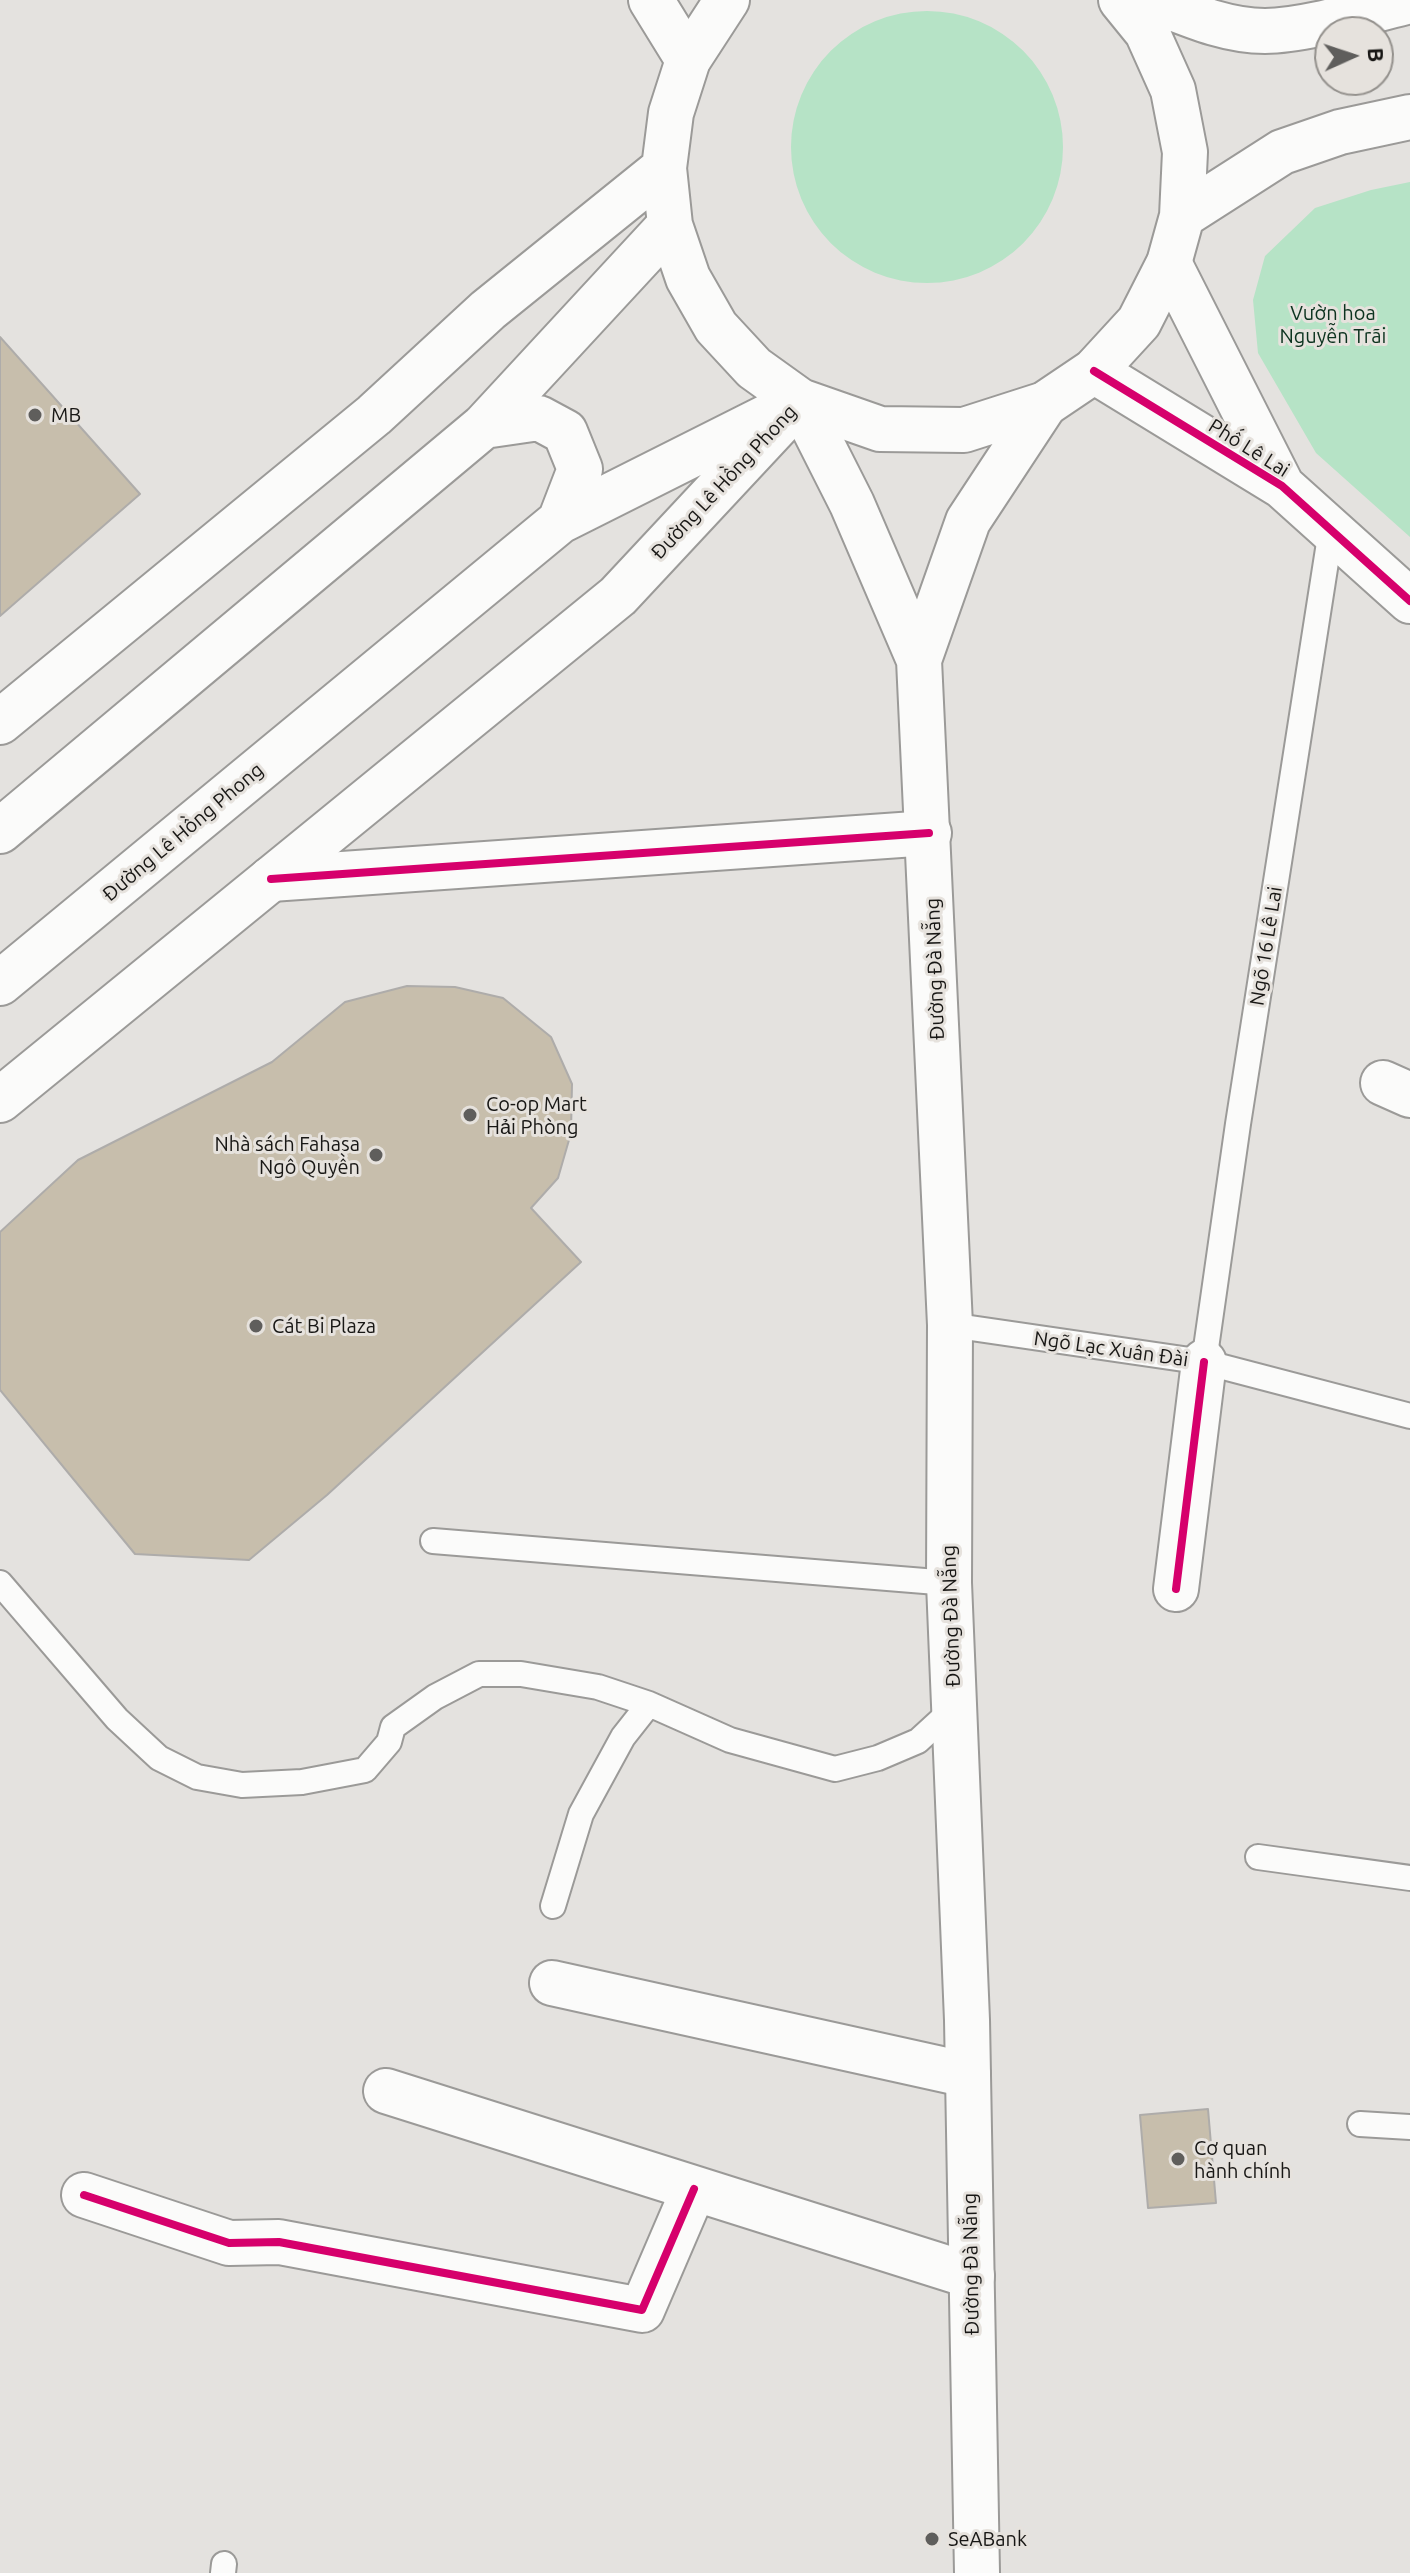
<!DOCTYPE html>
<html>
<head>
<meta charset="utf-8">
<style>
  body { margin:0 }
  #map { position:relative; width:1410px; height:2573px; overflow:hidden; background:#e4e2df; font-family:Ubuntu,sans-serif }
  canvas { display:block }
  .north { position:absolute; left:1314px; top:16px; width:80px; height:80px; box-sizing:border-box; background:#e6e2dd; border:2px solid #94918d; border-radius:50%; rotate:87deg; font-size:22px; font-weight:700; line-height:32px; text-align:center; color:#181715 }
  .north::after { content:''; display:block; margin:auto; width:28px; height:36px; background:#5f5e5c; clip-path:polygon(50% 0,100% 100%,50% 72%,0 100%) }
</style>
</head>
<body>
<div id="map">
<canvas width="1410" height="2573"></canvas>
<div class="north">B</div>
</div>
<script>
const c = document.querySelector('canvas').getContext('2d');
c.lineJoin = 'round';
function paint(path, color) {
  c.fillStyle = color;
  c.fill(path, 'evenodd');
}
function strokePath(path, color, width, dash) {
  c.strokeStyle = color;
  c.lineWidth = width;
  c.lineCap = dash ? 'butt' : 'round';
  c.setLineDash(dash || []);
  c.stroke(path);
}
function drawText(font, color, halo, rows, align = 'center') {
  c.font = font + ' Ubuntu,sans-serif';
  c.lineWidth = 6;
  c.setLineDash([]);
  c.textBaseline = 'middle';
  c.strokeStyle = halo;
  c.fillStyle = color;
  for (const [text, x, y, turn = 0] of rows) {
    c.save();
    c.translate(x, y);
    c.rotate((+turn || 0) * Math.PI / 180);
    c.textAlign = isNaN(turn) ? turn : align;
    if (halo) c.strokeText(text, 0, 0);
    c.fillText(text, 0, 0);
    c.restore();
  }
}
const green = new Path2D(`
  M791 147a136 136 0 1 1 272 0a136 136 0 1 1-272 0Z
  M1410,182V537L1316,453L1258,353L1253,300L1265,256L1315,208L1371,190Z`);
const building = new Path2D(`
  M0,337L140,494L0,616Z
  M407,986L455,987L503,998L551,1037L572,1084L571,1133L558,1178L531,1208L581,1262L327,1495L249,1560L135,1554L0,1390V1232L78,1160L272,1062L345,1002Z
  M1208,2109L1216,2203L1148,2208L1140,2115Z`);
const service = new Path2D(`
  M950,1325L1204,1362L1410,1416
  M1204,1362L1238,1124L1331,530
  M433,1541L949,1583
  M0,1583L117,1719L159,1758L197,1777L242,1785L302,1782L365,1770L389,1742L393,1727L435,1697L479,1674H521L598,1687L649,1704L730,1740L835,1769L878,1758L918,1741L954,1708
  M1258,1857L1410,1878
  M553,1906L581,1814L623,1737L649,1704
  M1360,2124L1410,2127
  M223,2573L224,2564`);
const minor = new Path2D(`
  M271,879L929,833
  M1383,1083L1410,1095
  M1176,1589L1204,1362
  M552,1983L968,2075
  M386,2091L972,2276
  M84,2195L229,2243L279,2242L642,2310L694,2189`);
const tertiary = new Path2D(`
  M1169,263L1282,486
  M1094,371L1282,486L1410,601`);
const secondary = new Path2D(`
  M651,0L688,60
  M800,401L852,504L919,660L950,1325L949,1583L967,2020L977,2573
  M919,660L968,521L1045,404`);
const primary = new Path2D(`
  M727,0L688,60L671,113L664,168L670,225L688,278L716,327L754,368L800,401L880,429L964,430L1045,404L1094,371L1139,322L1169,263L1182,216L1185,152L1173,90L1147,32L1121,0
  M1152,0C1188,14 1225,31 1265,31C1306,31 1368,11 1410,1
  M1182,216L1282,152L1340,132L1410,117
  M484,426L539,418L565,432L580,469L560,521
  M0,722L374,415L488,310L664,168
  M0,831L484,426L670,225
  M0,983L560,521L773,414
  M0,1100L618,596L800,401`);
const cycleway = new Path2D(`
  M1094,371L1282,486L1410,601
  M271,879L929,833
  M1176,1589L1204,1362
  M84,2195L229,2243L279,2242L642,2310L694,2189`);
const markers = [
  [35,415,8,"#5f5e5c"],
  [470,1115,8,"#5f5e5c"],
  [376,1155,8,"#5f5e5c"],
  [256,1326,8,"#5f5e5c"],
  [1178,2159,8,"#5f5e5c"],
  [932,2539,8,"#5f5e5c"]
];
const parkNames = [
  ["Vườn hoa",1333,313],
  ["Nguyễn Trãi",1333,336]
];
const poiNames = [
  ["MB",51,415],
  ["Co-op Mart",486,1104],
  ["Hải Phòng",486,1127],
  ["Nhà sách Fahasa",360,1144,"right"],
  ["Ngô Quyền",360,1167,"right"],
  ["Cát Bi Plaza",272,1326],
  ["Cơ quan",1194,2148],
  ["hành chính",1194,2171],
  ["SeABank",948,2539]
];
const streetNames = [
  ["Phố Lê Lai",1249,448,32],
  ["Đường Lê Hồng Phong",724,482,-47],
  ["Đường Lê Hồng Phong",183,832,-40],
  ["Ngõ 16 Lê Lai",1266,946,-81],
  ["Đường Đà Nẵng",935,969,-92],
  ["Ngõ Lạc Xuân Đài",1111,1349,8],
  ["Đường Đà Nẵng",951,1616,-92],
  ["Đường Đà Nẵng",971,2264,-91]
];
paint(green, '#b6e3c6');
paint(building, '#c7beac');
strokePath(building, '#aeacaa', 2);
strokePath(service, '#9b9a98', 28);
strokePath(minor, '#9b9a98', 48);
strokePath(tertiary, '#9b9a98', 48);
strokePath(secondary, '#9b9a98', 48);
strokePath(primary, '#9b9a98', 48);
strokePath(service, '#fbfbfa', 24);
strokePath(minor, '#fbfbfa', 44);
strokePath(tertiary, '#fbfbfa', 44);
strokePath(secondary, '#fbfbfa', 44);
strokePath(primary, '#fbfbfa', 44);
strokePath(cycleway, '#d6006c', 8);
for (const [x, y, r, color] of markers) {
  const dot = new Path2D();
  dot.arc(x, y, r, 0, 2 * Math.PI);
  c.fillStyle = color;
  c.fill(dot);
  strokePath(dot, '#e6e2dd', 3);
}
drawText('20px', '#0c331f', '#e6e2dd', parkNames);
drawText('20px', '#181715', '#e6e2dd', poiNames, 'left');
drawText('20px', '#181715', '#e6e2dd', streetNames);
</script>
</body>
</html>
